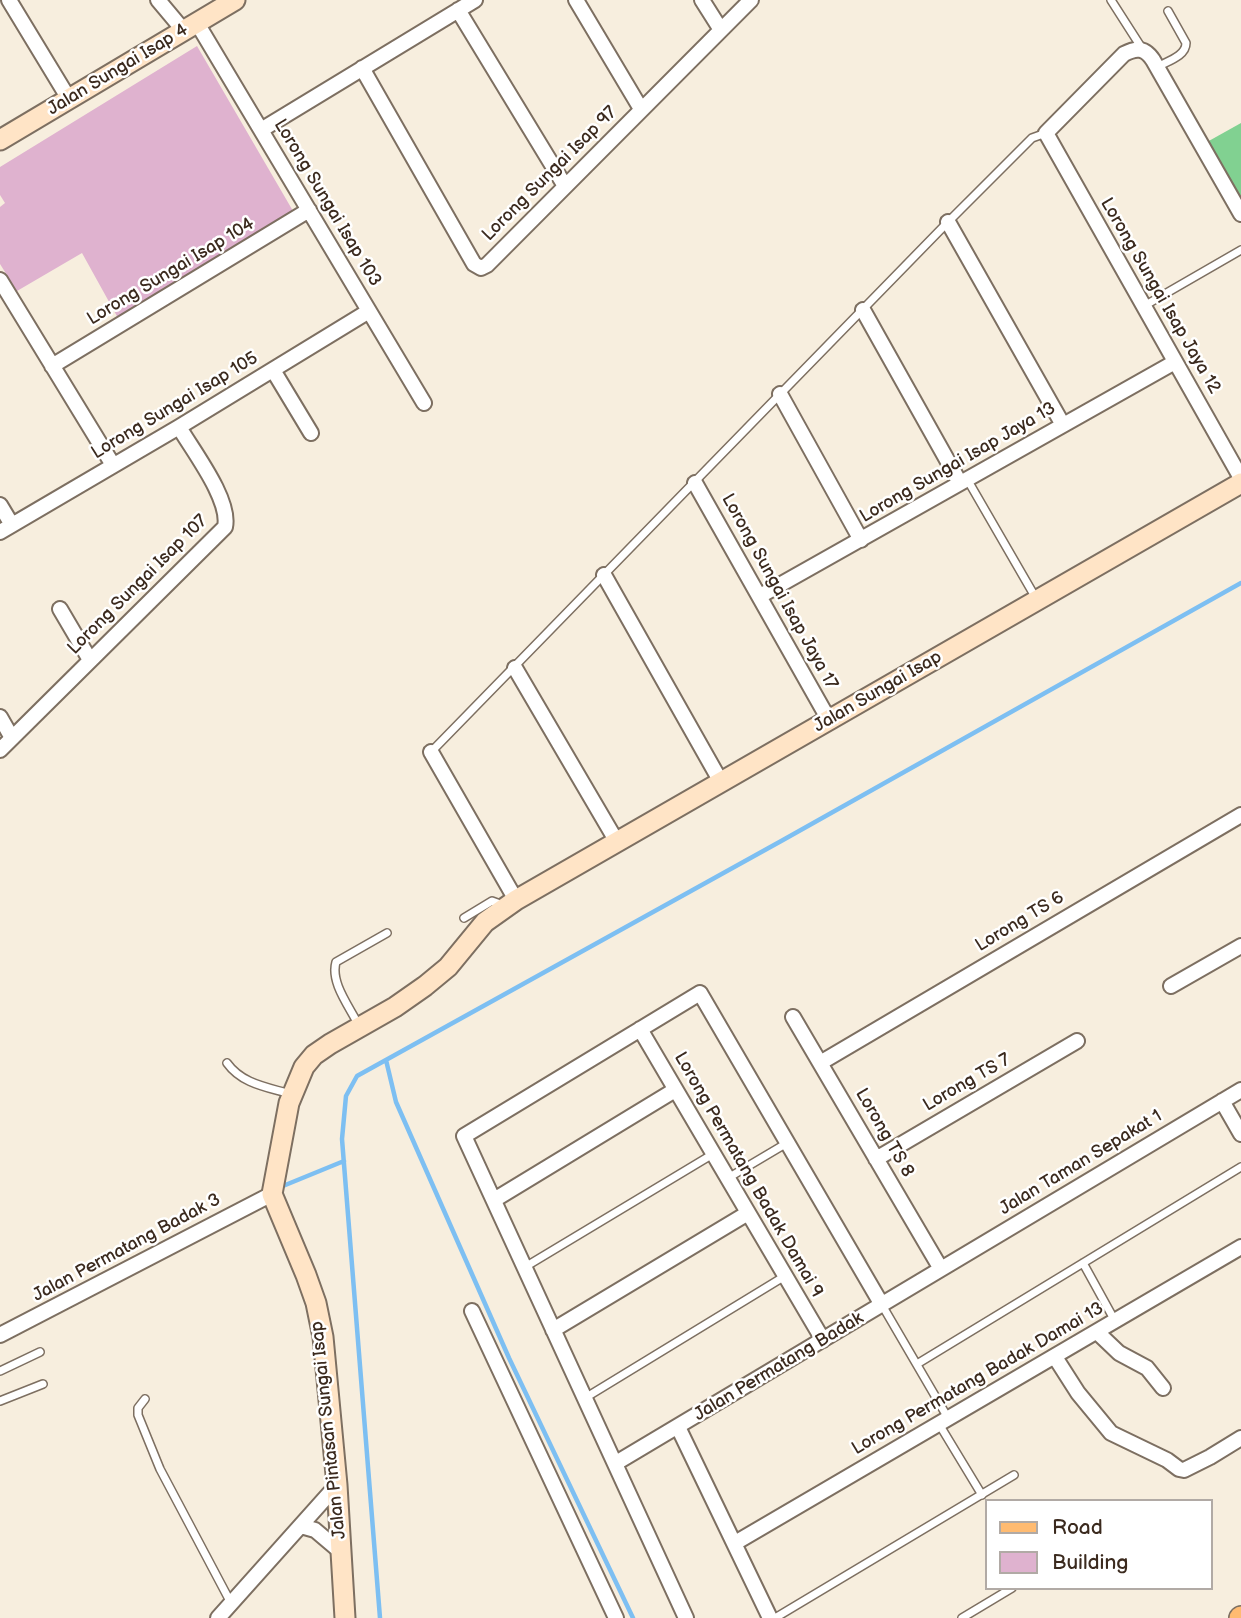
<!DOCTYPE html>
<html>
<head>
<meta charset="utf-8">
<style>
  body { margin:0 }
  #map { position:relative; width:1241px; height:1618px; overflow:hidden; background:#f7eede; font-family:"Balsamiq Sans",sans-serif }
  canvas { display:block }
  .legend { position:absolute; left:985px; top:1499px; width:228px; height:91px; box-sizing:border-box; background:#fff; border:2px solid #b1aaa5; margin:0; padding:9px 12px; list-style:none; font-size:21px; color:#3b2a1e }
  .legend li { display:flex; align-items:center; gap:14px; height:35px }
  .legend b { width:35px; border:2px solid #b1aaa5 }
</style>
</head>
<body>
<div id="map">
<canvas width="1241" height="1618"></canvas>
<ul class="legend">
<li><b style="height:9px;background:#ffbb71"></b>Road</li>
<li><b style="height:19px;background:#dfb2cf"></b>Building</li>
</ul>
</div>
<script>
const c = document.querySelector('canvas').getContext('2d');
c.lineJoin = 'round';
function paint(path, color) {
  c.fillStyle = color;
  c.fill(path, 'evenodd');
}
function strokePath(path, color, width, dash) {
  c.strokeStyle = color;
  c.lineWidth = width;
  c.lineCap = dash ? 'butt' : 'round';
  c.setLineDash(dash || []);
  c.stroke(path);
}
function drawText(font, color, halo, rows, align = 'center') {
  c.font = font + ' "Balsamiq Sans",sans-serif';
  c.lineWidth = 5;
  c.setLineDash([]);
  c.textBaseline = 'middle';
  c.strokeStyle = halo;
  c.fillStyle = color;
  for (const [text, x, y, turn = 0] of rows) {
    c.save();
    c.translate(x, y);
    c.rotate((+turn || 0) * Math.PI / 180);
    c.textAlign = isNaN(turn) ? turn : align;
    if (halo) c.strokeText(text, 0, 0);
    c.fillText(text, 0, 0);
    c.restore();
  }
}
const green = new Path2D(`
  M1241,123V203L1207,142Z`);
const stream = new Path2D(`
  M386,1060L396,1102L509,1358L633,1618
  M278,1188L344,1161
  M380,1618L342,1139L346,1096L357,1076L783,840L1241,583`);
const building = new Path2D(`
  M197,46L293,211L118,318L82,253L17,291L0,264V207L5,203L0,195V167Z`);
const lane = new Path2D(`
  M1111,0L1143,50
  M1157,67C1168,61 1186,56 1186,43L1168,11
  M1144,306L1241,250
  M967,479L1037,600
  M431,752L948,222L1032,138L1046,133
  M464,918L492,901L503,905
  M359,1026C350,1007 330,983 336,962L387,933
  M227,1063C242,1084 267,1087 290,1094
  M728,1178L787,1143
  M1083,1263L1115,1321
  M525,1267L713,1154
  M882,1305L948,1418
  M917,1364L1241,1167
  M0,1371L40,1352
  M585,1398L785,1276
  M145,1399L138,1408V1415L160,1469L231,1603
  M0,1401L43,1384
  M939,1424L982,1495
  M775,1618L1014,1475
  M962,1618L1012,1588`);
const street = new Path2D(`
  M9,0L69,99
  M158,0L184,31
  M576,0L641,109
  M702,0L721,30
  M458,10L565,186
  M197,23L424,403
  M362,68L474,264L481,268L487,265L751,0
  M261,130L475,0
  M1241,214L1153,60C1145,48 1137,47 1124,54L1046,133L1241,478
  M948,222L1063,425
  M0,280L113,465
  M863,310L960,483
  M52,366L309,210
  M273,370L311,433
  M780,394L861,540
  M695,483L829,720
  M0,505L12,525
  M0,532L179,427L369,311
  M604,575L721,782
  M760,596L1175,362
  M60,609L90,660
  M515,668L617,842
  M0,717L12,738
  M0,750L225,527C231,500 193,451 179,427
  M431,752L516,900
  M1171,986L1241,946
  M793,1017L941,1269
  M640,1029L823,1340
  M820,1063L1241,815
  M1222,1101L1241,1134
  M876,1159L1077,1041
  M494,1200L675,1090
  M472,1311L616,1618
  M553,1330L748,1213
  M1097,1332L1119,1353L1147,1368L1163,1388
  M0,1335L272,1194
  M1055,1357L1078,1393L1111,1433L1167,1460L1179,1469L1184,1470L1210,1457L1241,1438
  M678,1427L770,1618
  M616,1463L1241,1090
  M301,1526L315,1530L341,1552
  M735,1543L1241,1247
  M218,1618L337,1485
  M686,1618L464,1136L700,993L882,1305`);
const secondary = new Path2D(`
  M0,140L235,0
  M345,1618L337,1485L323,1337L316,1303L306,1275L272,1194L289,1103L304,1067L314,1055L330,1044L395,1007L425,986L448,967L485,922L516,900L1241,483`);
const primary = new Path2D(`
  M1240,1618L1241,1617`);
const streetNames = [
  ["Jalan Sungai Isap 4",118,70,-31],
  ["Lorong Sungai Isap 97",550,174,-45],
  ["Lorong Sungai Isap 103",327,203,59],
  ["Lorong Sungai Isap 104",171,272,-31],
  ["Lorong Sungai Isap Jaya 12",1160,296,60],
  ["Lorong Sungai Isap 105",175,406,-31],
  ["Lorong Sungai Isap Jaya 13",958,463,-30],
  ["Lorong Sungai Isap 107",138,585,-45],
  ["Lorong Sungai Isap Jaya 17",779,592,61],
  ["Jalan Sungai Isap",878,692,-30],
  ["Lorong TS 6",1020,922,-31],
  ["Lorong TS 7",967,1083,-30],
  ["Lorong TS 8",884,1133,60],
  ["Jalan Taman Sepakat 1",1081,1163,-31],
  ["Lorong Permatang Badak Damai 9",748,1175,60],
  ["Jalan Permatang Badak 3",127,1248,-28],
  ["Jalan Permatang Badak",779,1367,-31],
  ["Lorong Permatang Badak Damai 13",978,1379,-30],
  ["Jalan Pintasan Sungai Isap",329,1430,-96]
];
paint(green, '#81d191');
strokePath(stream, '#7dbff2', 4.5);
paint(building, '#dfb2cf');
strokePath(lane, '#7d6f61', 10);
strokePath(street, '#7d6f61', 18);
strokePath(secondary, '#7d6f61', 23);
strokePath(primary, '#7d6f61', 24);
strokePath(lane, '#fff', 7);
strokePath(street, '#fff', 14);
strokePath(secondary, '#ffe4c6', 19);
strokePath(primary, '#ffbb71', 21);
drawText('18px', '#3b2a1e', '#fff', streetNames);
</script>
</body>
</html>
